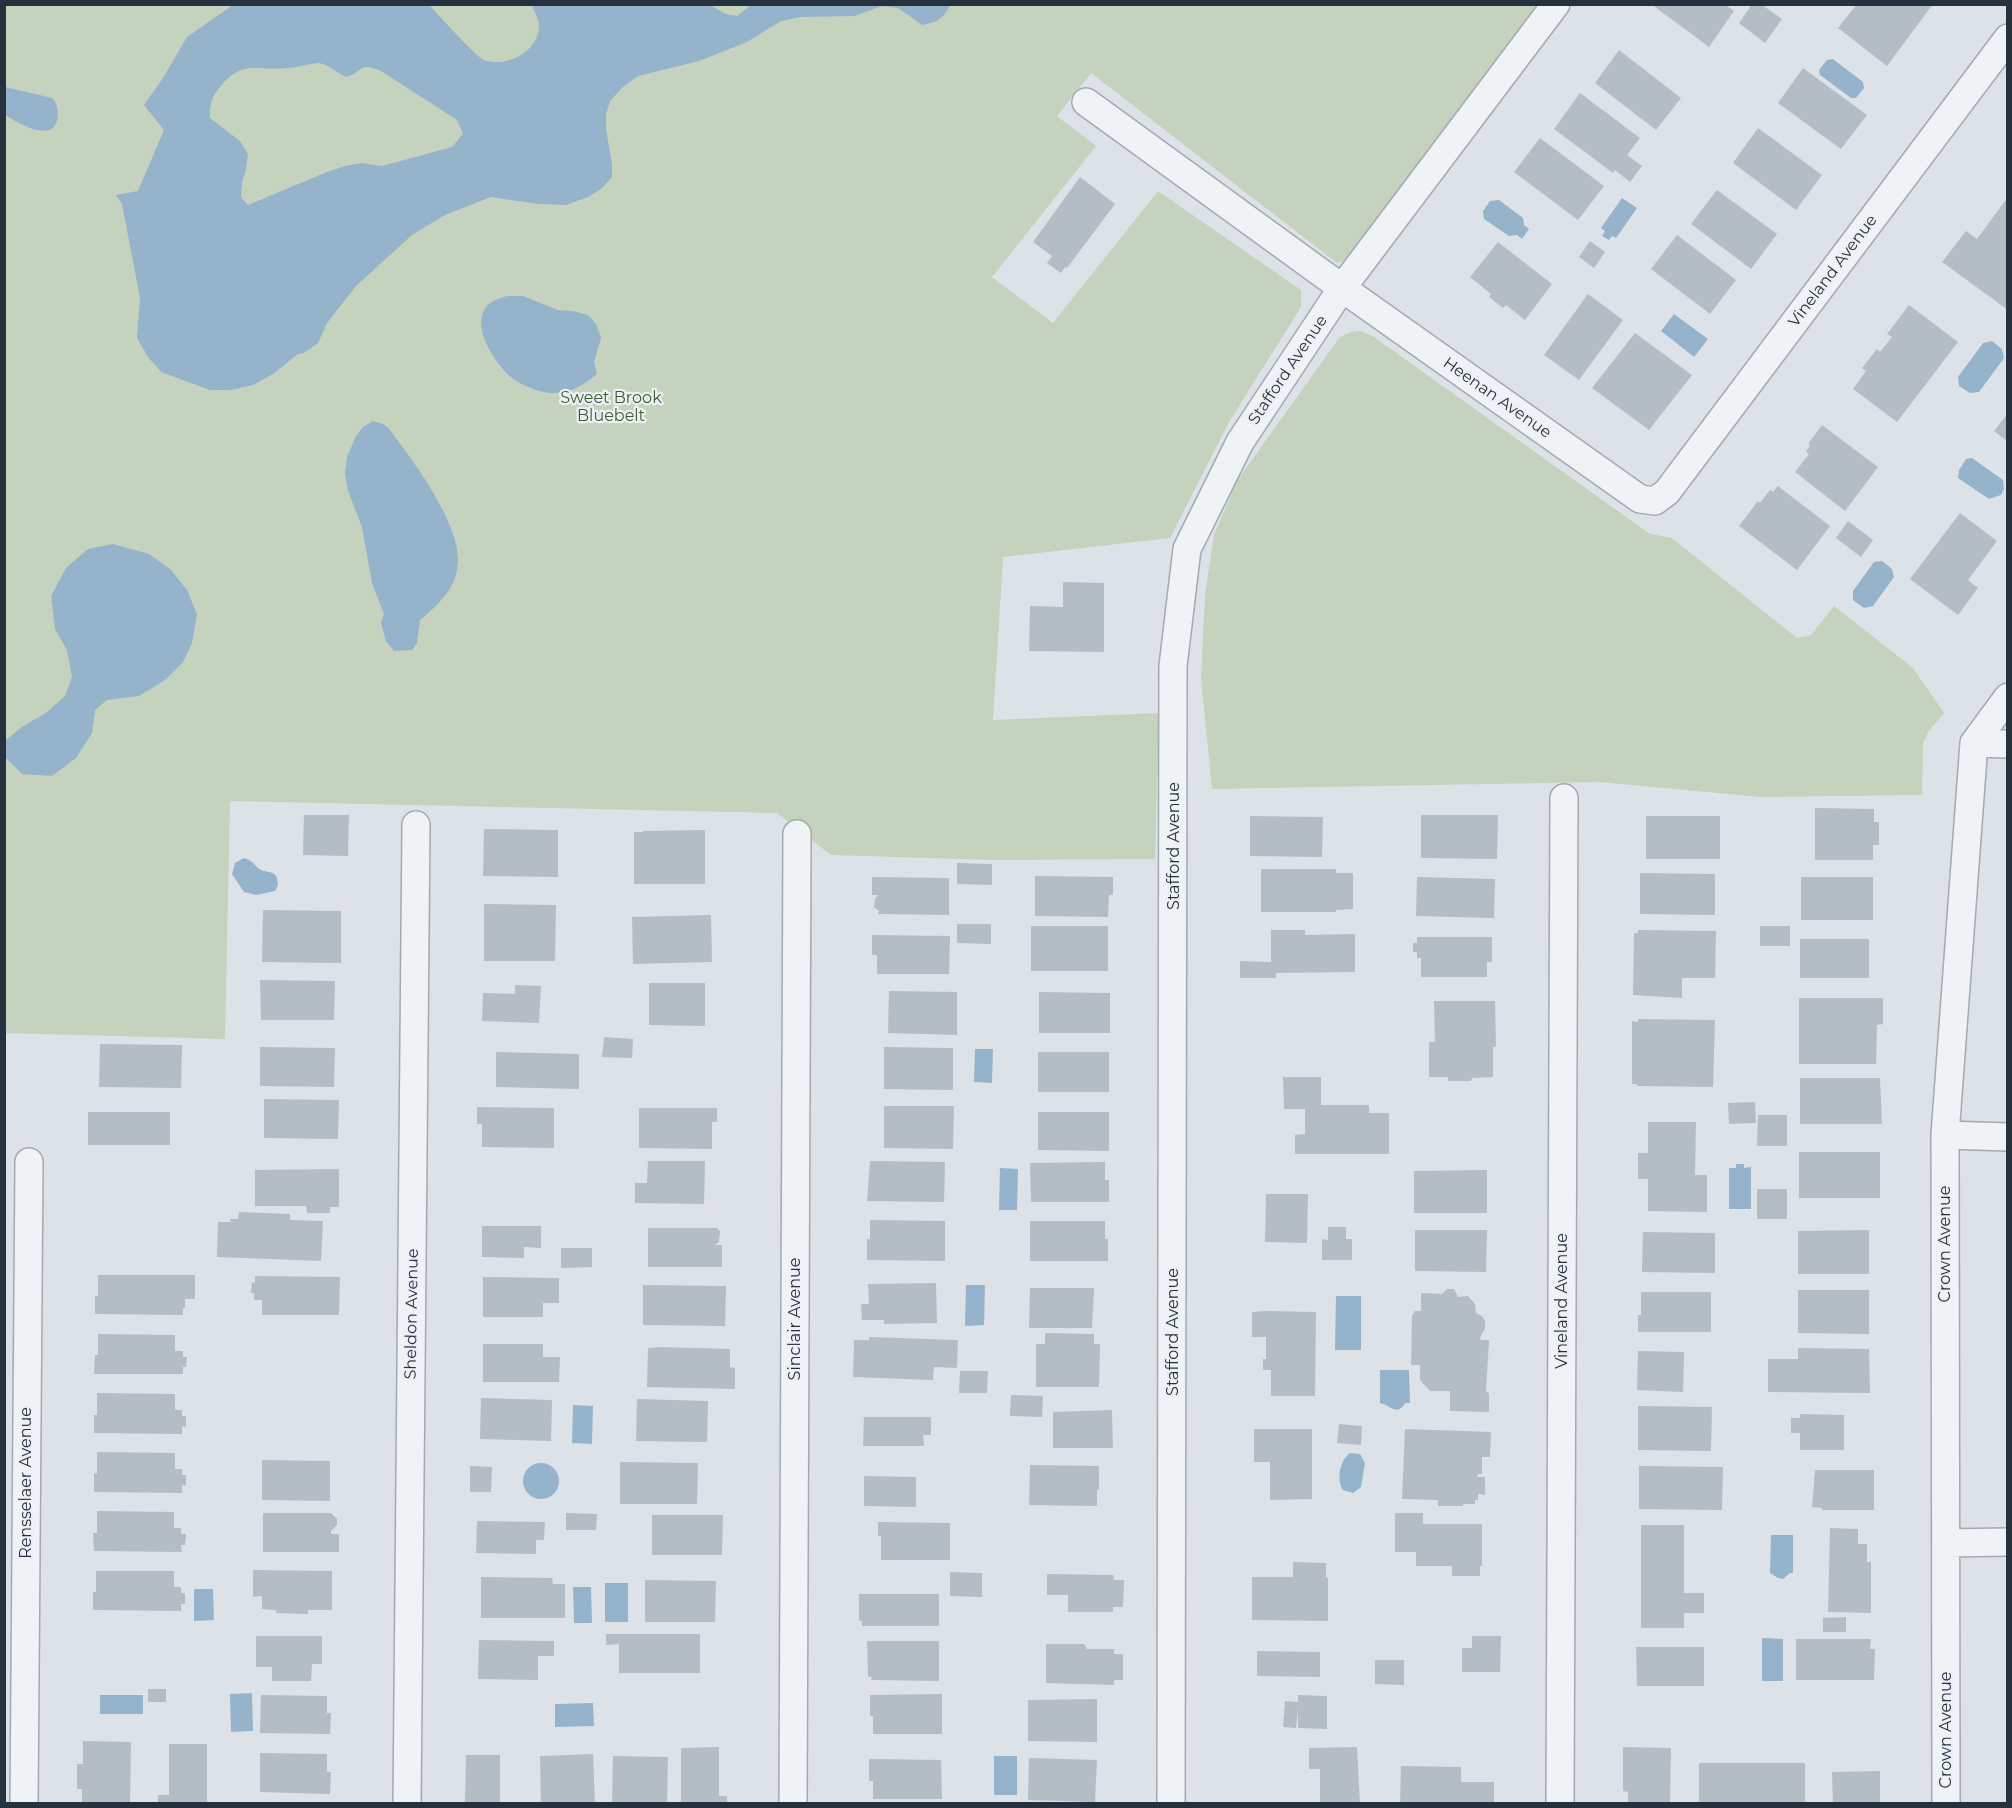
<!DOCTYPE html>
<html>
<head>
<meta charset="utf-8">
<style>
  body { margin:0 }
  #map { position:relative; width:2012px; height:1808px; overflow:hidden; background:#dde2e8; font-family:Montserrat,sans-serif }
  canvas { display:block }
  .frame { position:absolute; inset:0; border:6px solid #263140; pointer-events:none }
</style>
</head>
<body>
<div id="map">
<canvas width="2012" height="1808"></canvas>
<div class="frame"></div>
</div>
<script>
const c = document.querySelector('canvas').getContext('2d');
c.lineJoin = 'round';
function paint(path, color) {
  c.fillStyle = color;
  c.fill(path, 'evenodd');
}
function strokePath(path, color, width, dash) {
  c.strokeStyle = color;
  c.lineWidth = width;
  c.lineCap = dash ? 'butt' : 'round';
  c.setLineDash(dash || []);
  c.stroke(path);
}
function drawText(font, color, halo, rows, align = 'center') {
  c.font = font + ' Montserrat,sans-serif';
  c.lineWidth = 4.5;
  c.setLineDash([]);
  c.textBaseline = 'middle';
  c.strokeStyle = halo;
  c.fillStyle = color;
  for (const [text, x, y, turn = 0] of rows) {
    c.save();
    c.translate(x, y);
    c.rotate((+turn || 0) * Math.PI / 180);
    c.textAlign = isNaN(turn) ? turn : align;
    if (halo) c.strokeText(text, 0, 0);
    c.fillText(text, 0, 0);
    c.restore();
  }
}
const green = new Path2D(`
  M4,5H1543L1354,258L1337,263L1091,73L1057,116L1096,146L992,277L1053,323L1158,191L1301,290V307L1229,422L1170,538L1003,557L993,720L1159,713L1155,859L992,860L831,855L777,813L230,801L225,1039L5,1033Z
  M1361,331L1374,337L1650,534L1672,538L1797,638L1811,635L1834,606L1913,668L1944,713L1928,732L1923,744L1922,795L1761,797L1599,782L1212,789L1201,679L1205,595L1214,535L1237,481L1339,338L1351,332Z`);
const water = new Path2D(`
  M233,5H429C439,15 475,56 484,60C506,68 539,52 539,26C539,20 534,11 532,5H710L726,14L737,16L751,5H950C944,18 937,23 922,25L898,8L882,6L854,16L801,17L781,21L747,42L699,61L638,76L623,87L610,101L606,114V129L612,164V177L601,189L588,197L566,205L538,204L491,197L445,215L412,235L356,286L327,323L318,343L304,353L298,354L273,374L253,385L231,390H210L161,372L148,357L137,338L140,298L122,204L116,195L138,191L164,130L144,105L163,78L187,37ZM318,63C329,64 335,72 346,77C365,72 356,61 381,71L457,120L463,134L452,147L382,166L361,163L345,166L327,172L248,205L241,197L242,183L246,169L248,154L240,141L210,118C209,106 212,96 220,87C243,58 259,72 289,68C299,67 308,64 318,63Z
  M1833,59L1863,82L1864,88L1856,98H1851L1820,75L1819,70L1827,60Z
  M5,87L52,98C57,103 58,109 58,116C55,146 17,122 5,115Z
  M1622,198L1637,208L1616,238L1612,236L1609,240L1602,236L1605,231L1601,228Z
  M1499,200L1523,218L1524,225L1529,229L1522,239L1517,235L1509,236L1484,219L1483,211L1490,201Z
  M507,296H523L558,310L573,311L588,315L596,324L601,338L594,362L597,374C585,384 571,393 556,393C543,394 527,387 516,381C499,370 472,331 484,310C488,301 498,299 507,296Z
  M1674,314L1708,339L1694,357L1661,331Z
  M1992,341L2002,349L2004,358L1979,392L1970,393L1959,386L1958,377L1983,343Z
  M373,421C377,423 383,423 386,426C391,430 394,436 398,441C418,467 459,525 458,560C458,587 439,604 420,620L417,643L412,650L394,651L386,641L381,623L384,614L372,583L362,527L348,491L345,475L347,457L356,436L363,427Z
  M1972,458L2003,480L2004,489L2001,495L1989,499L1958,478L1959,470L1966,459Z
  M113,544L149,554L170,569L187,590L197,614L192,643L183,662L165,680L139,696L107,700L95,710L92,733L76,758L52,776L22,774L5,757V741L23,726L46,713L65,696L72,677L67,650L55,629L51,596L66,568L88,549Z
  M1882,561L1892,569L1894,577L1873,606L1864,608L1853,600V591L1874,562Z
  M244,858C251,860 252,862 257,867C266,876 277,866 278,885L275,891L256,895L244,892L232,874L235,863Z
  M975,1049H993L992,1083L974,1082Z
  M1736,1164H1744V1168L1751,1167V1209H1729V1168H1736Z
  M1000,1168L1018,1169L1017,1210H999Z
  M966,1285H985L984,1325L965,1326Z
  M1336,1296H1361V1350H1335Z
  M1380,1370H1409L1410,1403H1405C1397,1417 1390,1405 1380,1403Z
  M573,1405L593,1406L592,1444L572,1443Z
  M1350,1453L1360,1454L1365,1463L1361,1487L1353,1493L1343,1490C1336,1479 1340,1460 1350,1453Z
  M523 1481a18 18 0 1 1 36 0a18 18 0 1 1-36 0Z
  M1771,1535H1793V1573H1790L1783,1579L1778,1578L1770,1573Z
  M605,1583H628V1622H605Z
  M573,1587H591L592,1623H574Z
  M194,1589H213L214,1620L194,1621Z
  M1762,1638L1783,1639V1681H1762Z
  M252,1693L253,1731L231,1732L230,1694Z
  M100,1695H143V1714H100Z
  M593,1703L594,1726L555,1727V1704Z
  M994,1756H1017V1795H994Z`);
const building = new Path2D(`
  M1651,4H1725L1734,11L1709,47Z
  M1752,4H1761L1782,19L1765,43L1739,23Z
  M1857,4L1868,6L1933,4L1887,66L1838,28Z
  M1619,50L1681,98L1656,130L1595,83Z
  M1803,68L1867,115L1841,149L1778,103Z
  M1580,93L1640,138L1627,155L1642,166L1630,182L1615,170L1613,173L1554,129Z
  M1758,128L1822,175L1796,210L1733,163Z
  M1540,138L1604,186L1578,220L1514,172Z
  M1080,177L1115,204L1067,268L1065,267L1061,273L1047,263L1052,256L1033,242Z
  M1717,190L1777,234L1751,269L1691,224Z
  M2008,197V310L1942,262L1966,231L1977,239Z
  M1677,235L1736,280L1710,314L1651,269Z
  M1590,241L1605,252L1594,268L1579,257Z
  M1498,242L1552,284L1525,320L1506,305L1503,308L1489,297L1491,294L1470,277Z
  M1588,294L1623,320L1579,380L1544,355Z
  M1909,305L1958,342L1897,422L1853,389L1866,371L1862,368L1877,349L1880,352L1892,337L1887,334Z
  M1635,333L1692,375L1649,430L1592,388Z
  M2008,413V442L1994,431Z
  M1822,425L1878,467L1845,511L1795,472L1809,454L1806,452L1810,445L1808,444Z
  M1778,486L1830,526L1797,570L1739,526L1758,501L1760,503L1770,490L1773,492Z
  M1960,513L1997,541L1968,580L1978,588L1958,615L1910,579Z
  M1848,521L1873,540L1861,557L1836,538Z
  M1063,582L1104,583V652L1029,651L1030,606L1063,607Z
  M1815,808L1874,809V822H1879V845H1873V860H1815Z
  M304,815H349L348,856L303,855Z
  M1421,815H1498L1497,859L1421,858Z
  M1250,816L1323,817L1322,857L1250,856Z
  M1646,816H1720V859H1646Z
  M484,829L558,830V877L483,876Z
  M705,830V884H634V832H643V831Z
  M957,863L992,864V885L957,884Z
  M1261,869H1336V873H1353V909L1336,910V912H1261Z
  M1640,873L1715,874V915L1640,914Z
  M1035,876L1113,877V895H1109L1108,917L1035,916Z
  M872,877L949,878V915L878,914L879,911L874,907L875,899L878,895H872Z
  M1417,877L1495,879L1494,918L1416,916Z
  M1801,877H1873V920H1801Z
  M484,904L556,905L555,961H484Z
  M263,910L341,911V963L262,962Z
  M711,915L712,962L633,964L632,917Z
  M957,924H991V944L957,943Z
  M1031,926H1108V971H1031Z
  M1760,926H1790V946H1760Z
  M1271,930H1305V935L1355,934V972L1276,973V978H1240V961L1271,962Z
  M1638,930L1716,931L1715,978H1682V998L1633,995L1634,933H1638Z
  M872,935L950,936L949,974H877V955H872Z
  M1417,937H1492V962H1487V977H1421V958H1417V952H1413V943H1417Z
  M1800,939H1869V978H1800Z
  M260,980L335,981L334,1020H261Z
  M649,983H705V1026L649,1025Z
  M515,985L541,986L539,1023L482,1021L483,993L515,994Z
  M889,991L957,992V1035L888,1033Z
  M1039,992L1110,993V1033H1039Z
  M1799,998H1883V1024L1877,1025L1876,1064H1799Z
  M1434,1001H1495L1496,1047H1493V1077L1472,1078L1471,1081H1448V1077H1429V1042H1435Z
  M1638,1019L1715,1020L1713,1087L1637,1086V1084H1632V1021L1638,1022Z
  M604,1037L633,1039L632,1058L602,1057Z
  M100,1044L182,1045L181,1088L99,1087Z
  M260,1047L335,1048L334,1087L260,1086Z
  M884,1047L953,1048V1090L884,1089Z
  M496,1052L579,1054V1089L496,1087Z
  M1038,1052H1109V1092H1038Z
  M1283,1077H1321V1105H1369V1113H1389V1154H1295V1135L1305,1134V1109H1284Z
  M1800,1078H1880L1882,1124H1800Z
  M264,1099L339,1100L338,1139L264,1138Z
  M1755,1102L1756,1123L1729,1124L1728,1103Z
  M884,1106H954L953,1149L884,1148Z
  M477,1107L554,1108V1148L482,1147V1124H477Z
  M639,1108H717V1122H712V1149L639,1148Z
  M88,1112H170V1145H88Z
  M1038,1112H1109V1151L1038,1150Z
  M1758,1115H1787V1146H1757Z
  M1648,1122H1696L1695,1175H1707V1212L1648,1211V1179H1638V1153H1648Z
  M1799,1152H1880V1198H1799Z
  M648,1161H705L704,1204L635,1203V1183H647Z
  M870,1161L945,1162L944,1202L867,1201Z
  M1105,1162V1180H1109V1202H1031L1030,1163Z
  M339,1169V1207H330V1213H307L306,1206H255V1170Z
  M1487,1170V1213H1414V1171Z
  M1757,1189H1787V1219H1757Z
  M1266,1194H1308L1307,1243L1265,1242Z
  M239,1212L290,1214V1220L323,1221L321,1261L217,1257L218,1222H231L230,1219H238Z
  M870,1220L945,1221V1261L867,1260V1239H870Z
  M1030,1221H1105V1239H1108V1261H1030Z
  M482,1226H541V1248L524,1247V1258L482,1257Z
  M1328,1227H1346V1239H1352V1260H1322V1239L1328,1240Z
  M648,1228H717L720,1231L719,1242L715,1245H722V1267H648Z
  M1415,1230H1487L1486,1272L1415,1271Z
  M1869,1230V1274H1798V1231Z
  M1643,1232L1715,1233V1273L1642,1272Z
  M561,1248H592V1267L561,1268Z
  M98,1275H195V1299H185V1308H183V1315L95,1314V1296H98Z
  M255,1276L340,1277L339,1315H262V1300H254V1293H251L252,1282L255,1283Z
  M483,1277L559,1278V1303H543V1317H483Z
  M936,1283L937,1323L884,1324V1320H862L861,1304H869L868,1284Z
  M643,1285L726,1286L725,1326L643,1325Z
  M1030,1288H1094L1092,1328H1029Z
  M1447,1289H1454L1458,1297L1468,1296L1475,1304L1476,1313L1482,1316L1485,1321V1329L1481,1335L1480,1340H1489L1486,1392L1489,1393V1412L1450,1411V1391H1430L1420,1380V1365H1411L1412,1316L1415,1311H1421V1293L1442,1294Z
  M1798,1290H1869V1334L1798,1333Z
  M1641,1292H1711V1332H1638V1315H1641Z
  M1266,1311L1316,1312L1315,1396H1271V1370H1263V1359H1266V1337H1252V1312Z
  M1045,1333L1094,1334V1344H1100L1099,1387H1036V1344H1045Z
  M98,1334L175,1335V1351H183V1357H187L186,1367H183V1374H94L95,1355H98Z
  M869,1337L958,1340L957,1368L934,1367L933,1380L853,1377L854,1340H869Z
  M483,1344H543V1357H560L559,1382H483Z
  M661,1347L730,1349V1367L735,1368V1389L647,1387L648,1348Z
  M1798,1348L1869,1349L1870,1393L1768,1392V1359H1798Z
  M1638,1351L1684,1352L1683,1392L1637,1390Z
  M960,1371H988L987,1393H959Z
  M97,1393L175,1394V1410H182V1416H186V1427L182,1426V1434L94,1433V1415H97Z
  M1011,1395L1043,1396L1042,1417L1010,1416Z
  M481,1398L552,1400L551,1441L480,1439Z
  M637,1399L708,1401L707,1442L636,1441Z
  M1638,1406L1712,1407L1711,1451L1638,1450Z
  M1112,1410L1113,1448H1053V1412Z
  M1800,1414L1844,1415V1450H1800V1433H1791V1418H1800Z
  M864,1417H931V1435H923L924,1446H863Z
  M1339,1424L1362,1426L1361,1445L1337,1443Z
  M1254,1429H1312V1499L1270,1500V1462H1254Z
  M1405,1429L1491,1432L1490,1457H1482V1474H1478L1477,1477H1485V1495L1478,1494V1500H1475V1504H1463V1506H1438V1500L1402,1499Z
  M97,1452L175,1453V1469H182V1475H186V1486L182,1485V1493L94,1492V1473L97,1474Z
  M262,1460L330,1461V1501L262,1500Z
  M620,1462L698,1463L697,1504H620Z
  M1030,1465L1099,1466V1490H1097V1506L1029,1505Z
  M470,1466L492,1467L491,1492H470Z
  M1639,1466L1723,1467L1722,1510L1639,1509Z
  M1815,1470H1874V1510H1822V1508L1812,1507Z
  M864,1476L916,1477V1507L864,1506Z
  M97,1511L174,1512V1528H181V1534H186L185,1545H181L182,1552L94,1551L93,1533H97Z
  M263,1513H331L337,1519V1525L331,1531V1534H339V1552H263Z
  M566,1513L597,1514L596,1530H566Z
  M1395,1513H1423V1524H1482V1566H1480V1576H1452V1566H1416V1552H1395Z
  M652,1515H723L722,1555H652Z
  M477,1521L545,1522L544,1540H536V1554L476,1553Z
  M878,1522L950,1523V1560H881V1536H878Z
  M1641,1525H1684V1593H1704V1613H1684V1628H1641Z
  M1830,1528L1858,1529V1544H1867V1562H1871V1613L1828,1612Z
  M1293,1562L1326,1563V1577L1328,1578V1621L1252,1620V1577H1293Z
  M253,1570L332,1571V1610H308V1614L276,1613V1610L262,1609V1596L253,1597Z
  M96,1571H174V1587H181V1593H185V1604H181V1611L93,1610V1592H96Z
  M950,1572L982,1573V1597L950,1596Z
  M1047,1574L1113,1575L1114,1580H1124L1123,1607H1113V1612H1068V1595H1047Z
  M481,1577L552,1578L553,1584H565V1618H481Z
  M645,1580L716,1581L715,1622H645Z
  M859,1594H939V1626H862V1621H859Z
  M1846,1617V1632H1823V1618Z
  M606,1634H700V1673H619V1644L606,1645Z
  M256,1636H322V1664H312L311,1681H272V1667H256Z
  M1472,1636H1501L1500,1672H1462V1648H1472Z
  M1796,1639H1871L1870,1649H1875L1874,1680H1796Z
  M479,1640L554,1641V1656H538V1680L478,1679Z
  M867,1641H939V1681L871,1680L872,1677H868Z
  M1046,1644H1084L1087,1649H1114V1654H1123V1680H1114V1685L1046,1683Z
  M1636,1647H1704V1686H1637Z
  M1257,1651L1320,1652V1677L1257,1676Z
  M1375,1660H1404V1685L1375,1684Z
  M148,1689H166V1702H148Z
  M942,1694V1734H873V1716H870V1695Z
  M261,1695L327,1696V1713H331L330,1734L260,1733Z
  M1298,1695L1327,1696V1729L1298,1728V1710L1296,1728L1283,1727L1285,1701L1298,1702Z
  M1097,1699V1742L1028,1741V1700Z
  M83,1741L131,1742L130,1804H82V1789H77V1764H83Z
  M169,1744H207V1804H158V1795H169Z
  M719,1747V1796H727V1804H681V1748Z
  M1357,1747L1360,1804H1320V1769H1309V1748Z
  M1623,1747L1671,1748L1670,1804H1628V1792L1623,1791Z
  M260,1753L327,1754V1772H331L330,1794L260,1792Z
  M593,1754L595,1804H541L540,1756Z
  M466,1755H500V1804H465Z
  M613,1756L668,1757L667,1804H612Z
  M1029,1758L1097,1760L1095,1802L1028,1800Z
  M869,1759L941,1760L942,1799H873V1781H869Z
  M1699,1763H1805V1804H1699Z
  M1401,1766L1461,1767V1782H1494V1804H1400Z
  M1880,1771V1804H1833L1832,1772Z`);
const minor = new Path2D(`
  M1086,102L1342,288L1640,499L1655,501L1667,492L2008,38
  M1974,743L2008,744
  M1945,1135L2008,1137
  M1946,1543L2008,1542
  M24,1804L29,1162
  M407,1804L416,825
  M793,1804L797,834
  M1171,1804L1173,666L1187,549L1240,442L1342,288L1556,4
  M1560,1804L1564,798
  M1946,1804L1945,1135L1974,743L2008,697`);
const streetNames = [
  ["Vineland Avenue",1833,271,-53],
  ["Stafford Avenue",1288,370,-56],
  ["Heenan Avenue",1497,398,35],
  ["Stafford Avenue",1174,846,-90],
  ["Crown Avenue",1945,1244,-90],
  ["Vineland Avenue",1562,1301,-90],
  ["Sheldon Avenue",412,1314,-89],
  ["Sinclair Avenue",795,1319,-90],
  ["Stafford Avenue",1173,1332,-90],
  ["Rensselaer Avenue",26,1483,-90],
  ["Crown Avenue",1946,1730,-90]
];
const parkNames = [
  ["Sweet Brook",611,398],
  ["Bluebelt",611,416]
];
paint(green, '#c5d2be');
paint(water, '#95b4cb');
paint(building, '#b4bcc5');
strokePath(minor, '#a2a9b2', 30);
strokePath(minor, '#f0f3f6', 27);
drawText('16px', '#263140', '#edf1f6', streetNames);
drawText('16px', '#3d5c32', '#edf1f6', parkNames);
</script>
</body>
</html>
